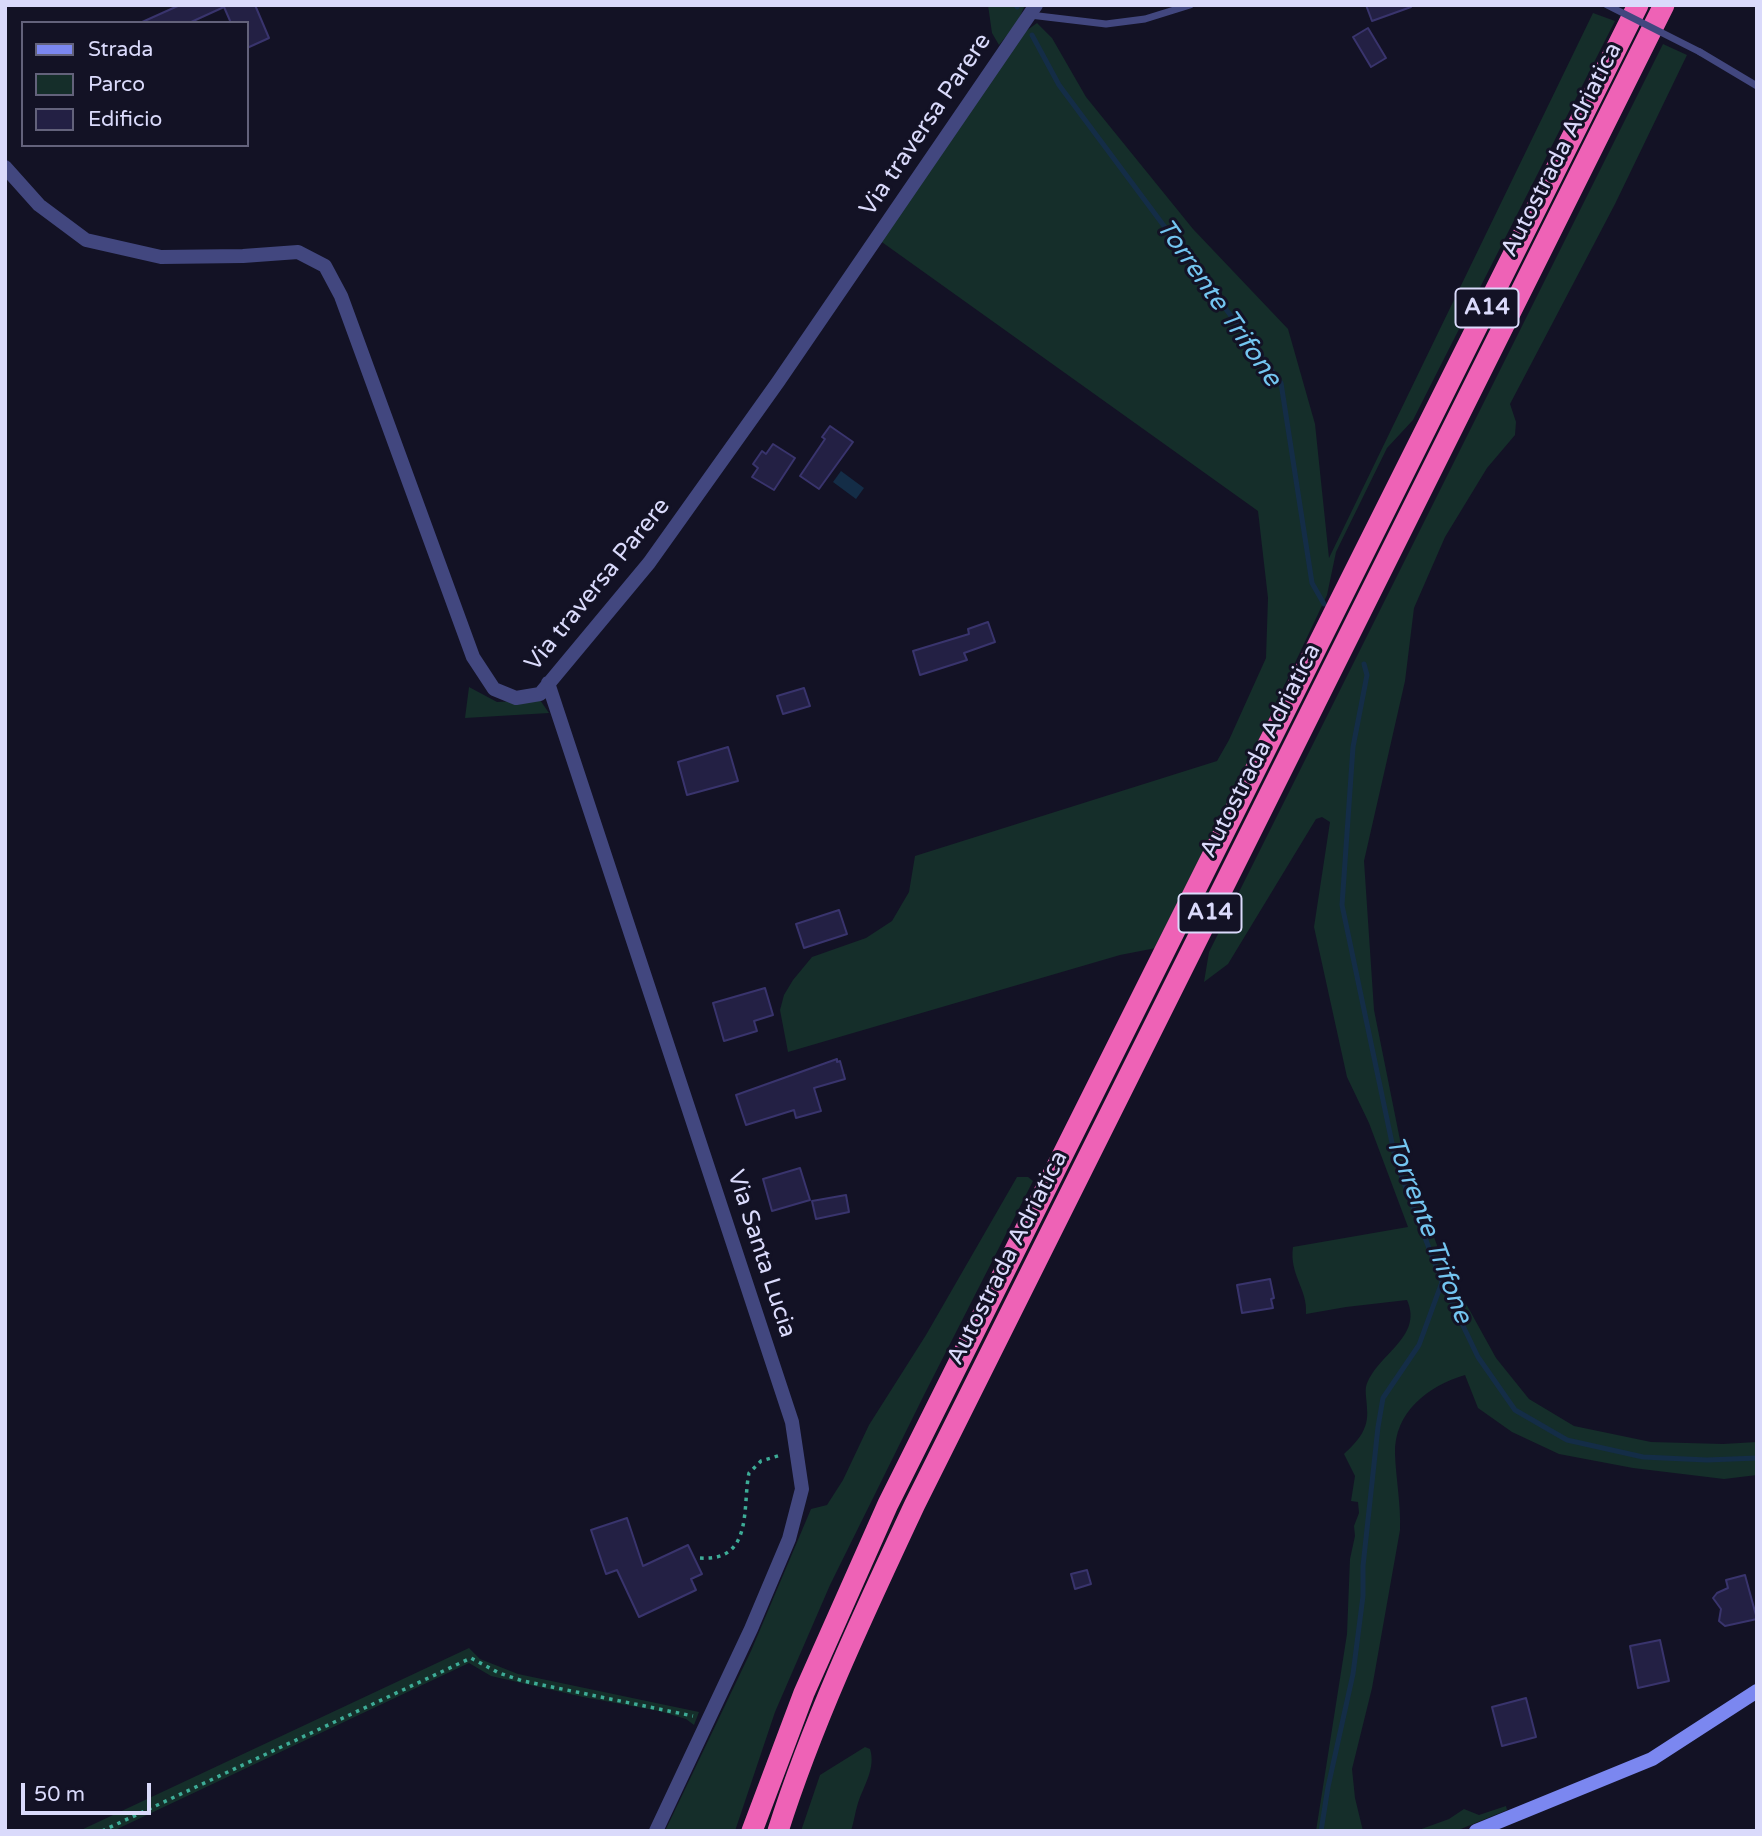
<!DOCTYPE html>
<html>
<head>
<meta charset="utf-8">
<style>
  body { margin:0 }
  #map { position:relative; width:1762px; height:1836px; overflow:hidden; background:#131225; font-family:"Varela Round",sans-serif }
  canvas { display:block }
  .frame { position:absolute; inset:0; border:7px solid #dadafb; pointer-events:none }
  .legend { position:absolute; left:21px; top:21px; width:228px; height:126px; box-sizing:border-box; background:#131225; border:2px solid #63627b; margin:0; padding:9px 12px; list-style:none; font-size:21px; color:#dadafb }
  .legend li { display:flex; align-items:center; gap:14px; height:35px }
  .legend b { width:35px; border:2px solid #63627b }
  .scale { position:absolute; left:21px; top:1783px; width:130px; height:32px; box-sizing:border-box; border:4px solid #dadafb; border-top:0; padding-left:9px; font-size:21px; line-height:24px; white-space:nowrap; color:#dadafb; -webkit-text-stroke:5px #131225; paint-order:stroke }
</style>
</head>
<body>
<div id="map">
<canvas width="1762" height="1836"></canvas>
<div class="frame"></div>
<ul class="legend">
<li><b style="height:9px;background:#7b87f0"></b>Strada</li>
<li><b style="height:19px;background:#152e2a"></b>Parco</li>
<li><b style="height:19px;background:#232044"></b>Edificio</li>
</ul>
<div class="scale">50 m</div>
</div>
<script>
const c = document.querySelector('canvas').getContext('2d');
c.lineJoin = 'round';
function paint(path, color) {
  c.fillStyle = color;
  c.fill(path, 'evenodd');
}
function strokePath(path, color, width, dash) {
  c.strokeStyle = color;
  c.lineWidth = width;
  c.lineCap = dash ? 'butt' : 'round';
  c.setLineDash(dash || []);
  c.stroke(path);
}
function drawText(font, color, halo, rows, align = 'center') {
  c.font = font + ' "Varela Round",sans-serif';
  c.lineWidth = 6;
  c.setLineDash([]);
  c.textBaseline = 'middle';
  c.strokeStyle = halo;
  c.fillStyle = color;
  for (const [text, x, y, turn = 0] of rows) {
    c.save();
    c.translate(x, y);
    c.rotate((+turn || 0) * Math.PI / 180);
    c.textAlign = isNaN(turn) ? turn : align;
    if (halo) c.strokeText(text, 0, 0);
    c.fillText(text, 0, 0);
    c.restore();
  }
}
const green = new Path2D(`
  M988,5H1025L1017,23L999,45L992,33Z
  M1593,13L1615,21L1413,420L1387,448L1336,552L1327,595L1244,771L1156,948L1120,955L788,1052L780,1010L784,995L793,980L812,957L866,938L892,921L909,892L915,856L1217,761L1229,740L1266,658L1268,598L1258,511L879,240L1019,36L1037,23L1052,38L1086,97L1193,229L1288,329L1315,424L1329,558Z
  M1663,44L1687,55L1615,204L1510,404L1516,422L1515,435L1487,468L1445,537L1414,608L1405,681L1364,861L1374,1010L1401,1145L1443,1262L1496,1358L1529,1399L1574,1426L1651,1442L1723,1444L1757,1442V1475L1724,1479L1633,1468L1559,1454L1512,1432L1478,1408L1465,1375C1428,1386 1394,1412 1395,1454C1396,1480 1401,1504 1400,1530L1372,1688L1352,1769L1355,1798L1363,1831H1316L1347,1634L1350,1559L1355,1536L1354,1526L1359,1513L1358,1502L1351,1501L1355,1476L1344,1454C1358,1441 1369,1429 1367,1409C1367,1402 1365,1393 1366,1387C1375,1355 1424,1338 1407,1300L1346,1307L1306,1314C1308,1289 1289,1275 1293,1247L1408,1227L1369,1123L1347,1077L1314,927L1330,822L1322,817L1316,819L1228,964L1204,982L1209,952Z
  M469,687L497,702L540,700L549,713L465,718Z
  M1017,1177H1028L1033,1181L924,1395L830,1585L775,1712L735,1831H665L751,1651L811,1509L827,1505L843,1480L869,1425L926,1335Z
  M469,1648L480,1659L518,1674L699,1712L694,1725L686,1719L659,1711L583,1697L491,1676L469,1663L113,1831H79Z
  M865,1747L870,1749C876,1768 864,1785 858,1803C855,1812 854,1822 851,1831H801L820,1775Z
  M1506,1806L1507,1810L1456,1831H1416L1449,1819L1464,1809L1479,1815Z`);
const water = new Path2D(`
  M841,471L864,488L856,499L833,482Z`);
const stream = new Path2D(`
  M1016,5L1017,7
  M1032,35L1059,85L1281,383L1312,583L1324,604
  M1364,664L1367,675L1353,747L1342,905L1396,1162L1442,1282L1478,1357L1515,1410L1567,1440L1643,1457L1707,1460L1757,1458
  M1321,1831L1328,1787L1353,1674L1363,1596V1566L1378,1427L1383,1398L1419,1345L1442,1282`);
const building = new Path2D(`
  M180,5H255L269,38L247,48V23H231L224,7L189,23H140Z
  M1366,5H1410L1411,7L1372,21Z
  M1368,28L1386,58L1371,67L1353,37Z
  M830,426L853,442L819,489L800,476L825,439L822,437Z
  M773,444L795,458L774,490L752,477L758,468L753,464L762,451L766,454Z
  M988,622L995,642L964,653L967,660L920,675L913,651L969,634L968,629Z
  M804,688L810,706L783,714L777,696Z
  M728,747L738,781L687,795L678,762Z
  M839,910L847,934L804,948L796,924Z
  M765,988L773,1015L754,1021L757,1031L724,1041L713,1003Z
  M837,1059V1062L840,1061L845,1079L814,1088L821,1111L796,1118L794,1110L746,1125L736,1095Z
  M800,1168L810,1200L772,1211L763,1179Z
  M846,1195L849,1212L816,1219L812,1201Z
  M1270,1279L1274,1298L1271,1299L1273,1308L1242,1313L1237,1285Z
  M627,1518L643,1566L688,1545L702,1574L691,1579L696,1590L639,1617L617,1570L606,1574L591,1530Z
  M1087,1570L1091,1584L1075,1589L1071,1574Z
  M1745,1575L1757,1619L1725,1626L1719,1621L1721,1609L1713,1598L1717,1593L1728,1588L1726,1580Z
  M1660,1640L1669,1681L1638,1688L1630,1646Z
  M1526,1698L1536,1737L1502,1746L1492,1707Z`);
const path = new Path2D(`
  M700,1558C754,1562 742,1506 749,1473L761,1461L781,1455
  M102,1831L471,1658L499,1673L523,1681L693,1716`);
const service = new Path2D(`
  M1030,15L1106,24L1145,19L1190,5
  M1700,52L1757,86`);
const minor = new Path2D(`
  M5,167L39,205L86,240L161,257L243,256L298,252L325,266L341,296L473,657L494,689L516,698L540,694L649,563L778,382L1036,5
  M548,683L792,1422L802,1489L789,1539L751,1629L656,1831`);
const secondary = new Path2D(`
  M1476,1831L1652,1759L1757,1691`);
const motorway = new Path2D(`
  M752,1831L804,1693L888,1504L1638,5
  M778,1831C814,1718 865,1611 915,1504L1664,5`);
const serviceBridge = new Path2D(`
  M1607,5L1700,52`);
const shields = [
  [1487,308,63],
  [1210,913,63]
];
const shieldNames = [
  ["A14",1487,308],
  ["A14",1210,913]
];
const streetNames = [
  ["Via traversa Parere",926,125,-56],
  ["Autostrada Adriatica",1562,150,-63],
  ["Via traversa Parere",598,585,-51],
  ["Autostrada Adriatica",1261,751,-63],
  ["Via Santa Lucia",761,1254,72],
  ["Autostrada Adriatica",1008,1258,-63]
];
const waterNames = [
  ["Torrente Trifone",1218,303,55],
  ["Torrente Trifone",1428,1230,69]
];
paint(green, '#152e2a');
paint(water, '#142d47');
strokePath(stream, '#142d47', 5);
paint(building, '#232044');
strokePath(building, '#39346d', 2);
strokePath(path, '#3dac97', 3.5, [3.5, 5]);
strokePath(service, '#42477f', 7);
strokePath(minor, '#42477f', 14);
strokePath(secondary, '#7b87f0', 14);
strokePath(motorway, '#ee62b6', 21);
strokePath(serviceBridge, '#42477f', 7);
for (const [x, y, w] of shields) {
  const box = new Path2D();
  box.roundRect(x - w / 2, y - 19.5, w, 39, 5);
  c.fillStyle = '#131225';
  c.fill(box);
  strokePath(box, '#dadafb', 2);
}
drawText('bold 23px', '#dadafb', null, shieldNames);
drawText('24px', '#dadafb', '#131225', streetNames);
drawText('italic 26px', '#73c5f0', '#131225', waterNames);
</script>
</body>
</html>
